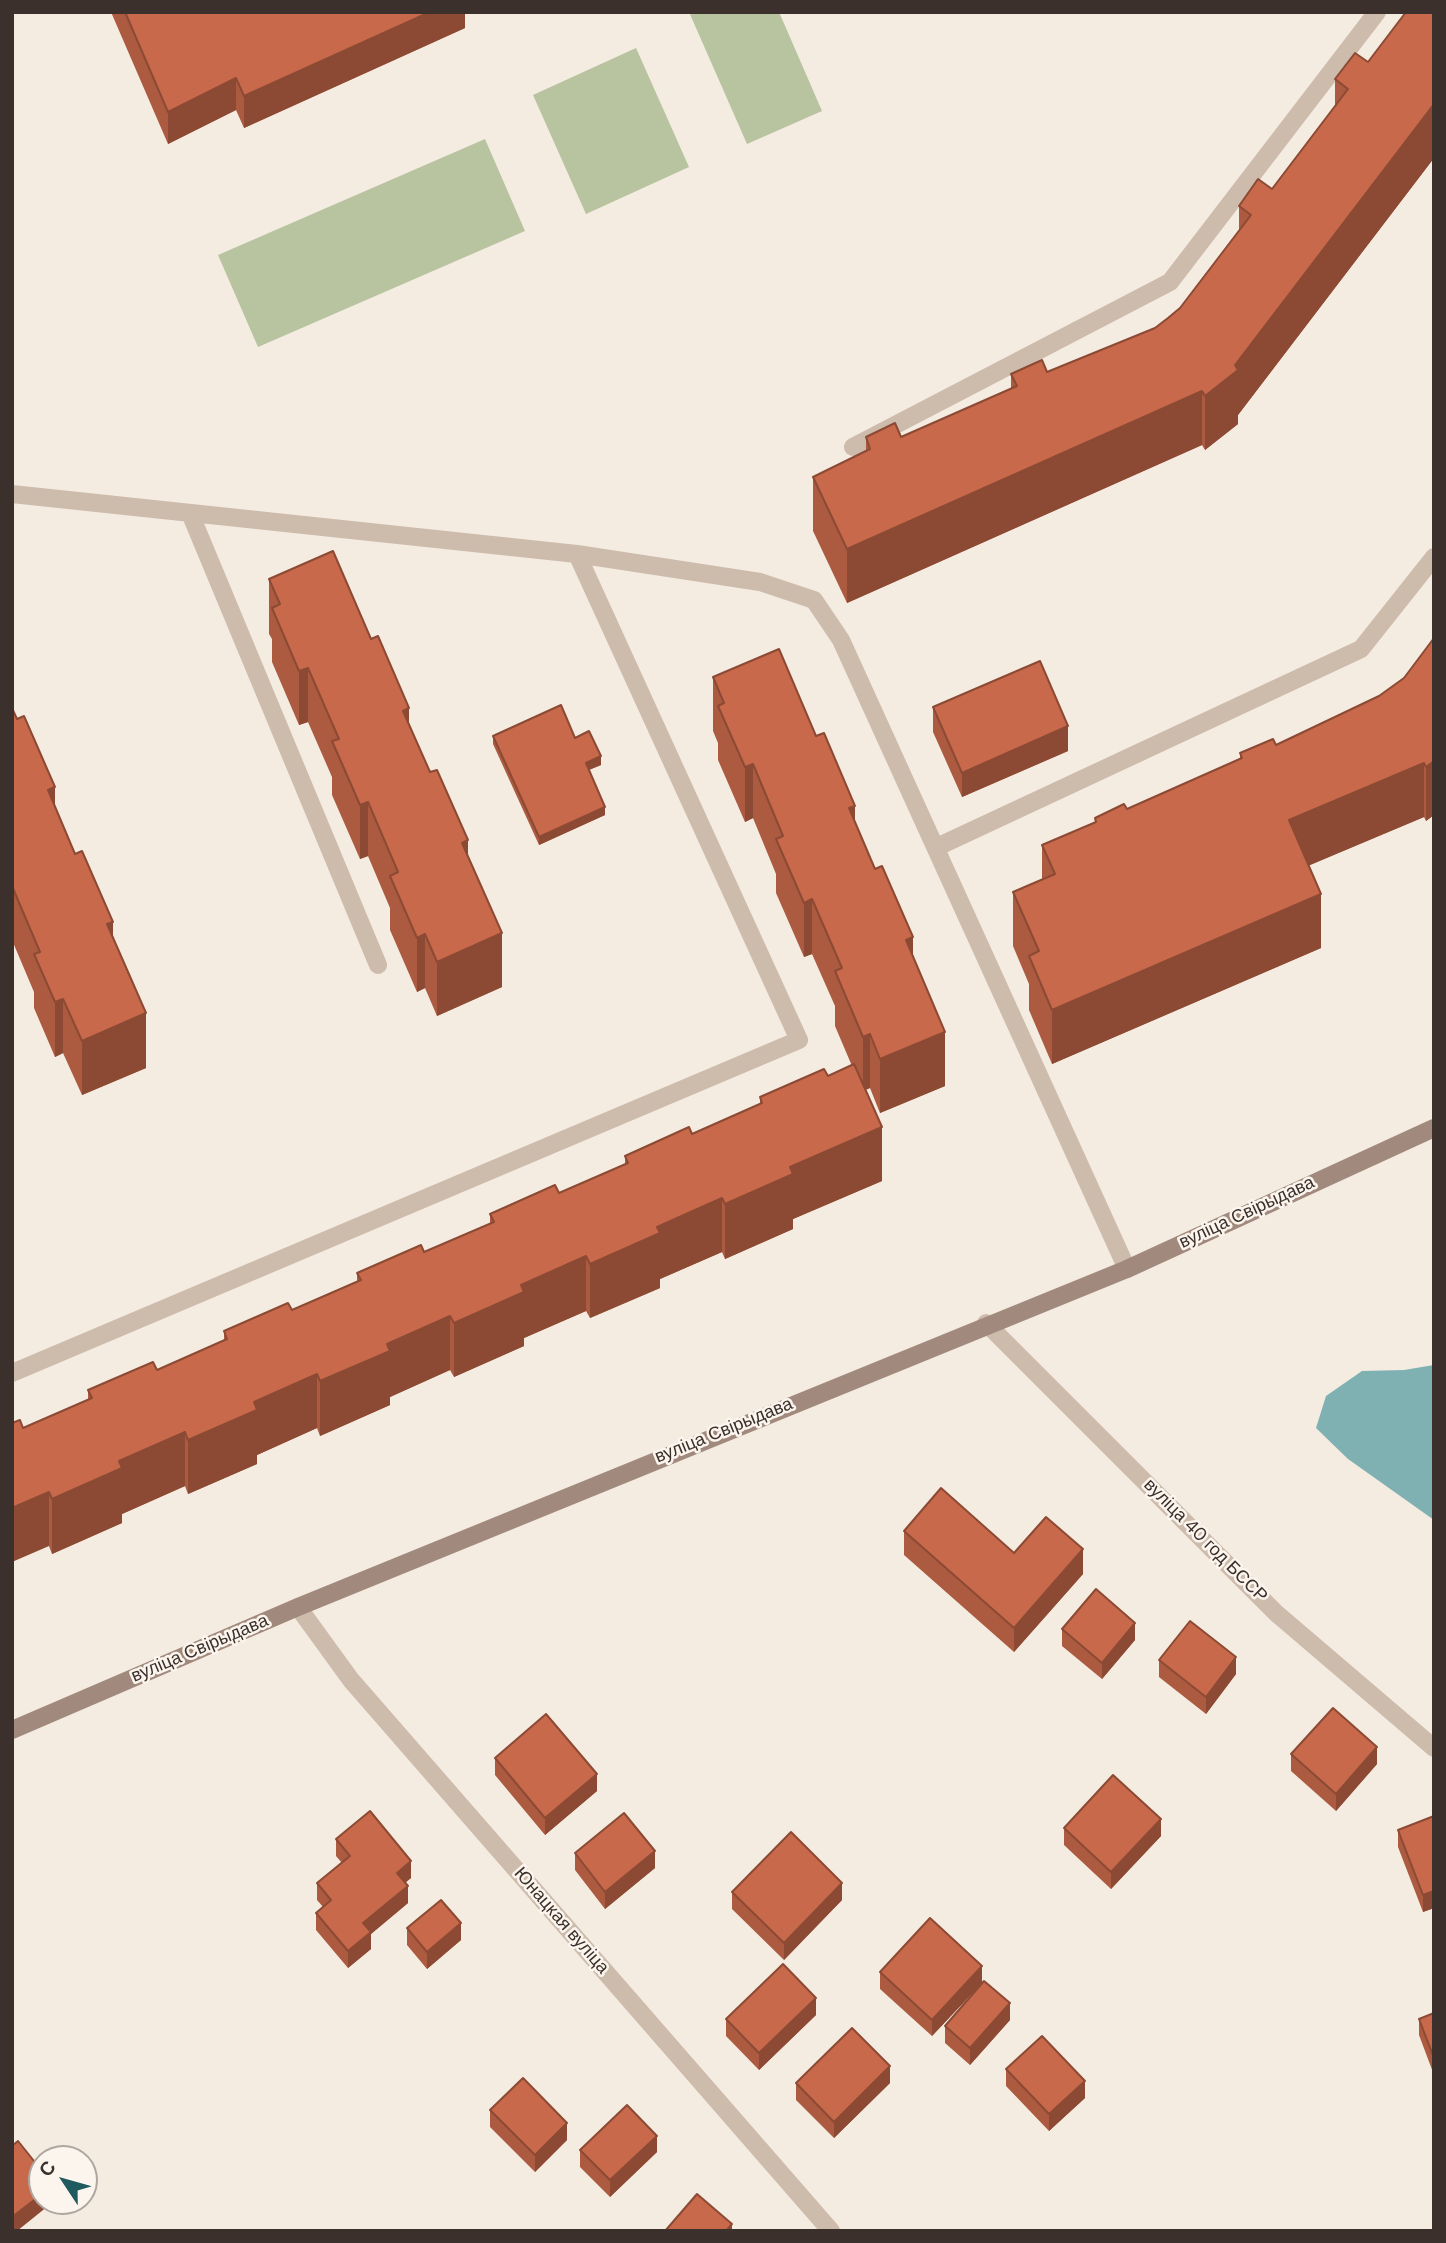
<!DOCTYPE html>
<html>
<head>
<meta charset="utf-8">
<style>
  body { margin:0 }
  #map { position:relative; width:1446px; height:2243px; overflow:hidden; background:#f4ebe1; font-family:"DM Sans",sans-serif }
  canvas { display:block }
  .frame { position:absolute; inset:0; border:14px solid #3b302b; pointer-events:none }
  .north { position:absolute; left:28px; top:2145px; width:70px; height:70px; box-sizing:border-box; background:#fbf5ee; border:2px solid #aea6a0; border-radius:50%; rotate:306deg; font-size:19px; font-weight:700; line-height:28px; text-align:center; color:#3b302b }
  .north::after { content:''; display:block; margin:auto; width:24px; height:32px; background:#1f5a5e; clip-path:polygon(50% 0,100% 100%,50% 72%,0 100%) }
</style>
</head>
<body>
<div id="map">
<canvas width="1446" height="2243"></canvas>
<div class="frame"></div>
<div class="north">С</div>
</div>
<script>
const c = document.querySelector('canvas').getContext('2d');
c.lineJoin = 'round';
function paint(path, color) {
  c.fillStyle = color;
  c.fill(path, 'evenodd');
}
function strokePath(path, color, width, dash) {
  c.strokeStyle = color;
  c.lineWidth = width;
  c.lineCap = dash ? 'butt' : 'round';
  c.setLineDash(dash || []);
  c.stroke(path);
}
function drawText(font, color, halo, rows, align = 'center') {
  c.font = font + ' "DM Sans",sans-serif';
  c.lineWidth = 5;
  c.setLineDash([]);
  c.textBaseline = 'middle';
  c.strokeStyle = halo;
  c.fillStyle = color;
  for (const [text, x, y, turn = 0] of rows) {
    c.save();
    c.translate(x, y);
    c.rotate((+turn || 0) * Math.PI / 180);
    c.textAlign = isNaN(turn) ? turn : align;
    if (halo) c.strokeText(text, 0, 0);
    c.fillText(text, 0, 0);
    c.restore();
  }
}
const green = new Path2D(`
  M689,12H779L822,111L747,144Z
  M636,48L689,167L586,214L533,95Z
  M485,139L525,231L258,347L218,255Z`);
const water = new Path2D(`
  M1434,1365V1520L1348,1459L1316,1428L1326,1396L1362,1371L1404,1370Z`);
const lane = new Path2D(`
  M853,447L1170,282L1377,12
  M12,494L577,554L760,582L814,600L841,640L1127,1269
  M190,513L378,965
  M937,847L1361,649L1434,557
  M12,1373L799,1040L577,554`);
const street = new Path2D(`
  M986,1323L1276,1613L1434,1748
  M298,1607L351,1680L831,2231`);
const secondary = new Path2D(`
  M12,1730L298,1607L1127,1269L1434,1128`);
const wall = new Path2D(`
  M111,12H465V28L244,128L236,110L168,144Z
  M1434,12V158L1238,415V424L1205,450L1202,445L847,603L813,531V477L866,451V437H901L1011,389V374L1047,372L1155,328L1180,308L1239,231V206L1272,189L1335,106V79L1368,62Z
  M269,579L409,725L468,857L502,987L437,1016L425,988L417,992L390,930V908L368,856L360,859L332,795V777L308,722L299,725L272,662V639L269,634Z
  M1434,638V815L1426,821L1424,817L1309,865L1321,948L1052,1064L1029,1010V984L1013,946V892L1042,879V845L1095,823V818L1127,809L1240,759V753L1276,745L1379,696L1404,678Z
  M713,677L816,736L855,822L913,957L945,1086L880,1113L870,1088L865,1090L882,1181L793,1219V1229L725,1259L722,1252L660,1279V1288L590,1318L586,1311L524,1338V1346L454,1377L450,1370L390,1397V1405L320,1436L317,1428L257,1455V1464L188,1494L185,1486L122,1514V1523L52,1554L49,1546L23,1428L88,1400V1390L157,1370L224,1340V1331L292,1310L357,1281V1273L424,1252L490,1224V1214L559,1193L625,1164V1156L692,1134L760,1105V1097L828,1076L852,1066L835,1026V1006L812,954L804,957L776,893V874L753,818L745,822L718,760V743L713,731Z
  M933,707L1068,751L962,797L933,732Z
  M12,708L75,854L113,938L146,1068L82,1095L63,1053L55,1057L34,1008V992L12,940Z
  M493,736L575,738L601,765L589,770L605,815L539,845L493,744Z
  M904,1531L1014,1553L1083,1574L1014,1652L904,1555Z
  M1062,1629L1135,1640L1102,1679L1062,1646Z
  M1159,1660L1236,1674L1206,1714L1159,1677Z
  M1291,1754L1377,1764L1336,1811L1291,1771Z
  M495,1758L597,1791L545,1835L495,1775Z
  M1434,1816V1908L1423,1912L1398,1847V1830Z
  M1064,1828L1161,1836L1111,1889L1064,1845Z
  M336,1839L411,1878L405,1883L408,1903L371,1934V1949L348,1968L316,1930V1913L323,1907L317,1900V1883L342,1863L336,1856Z
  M575,1853L655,1868L605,1909L575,1870Z
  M732,1892L842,1900L784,1960L732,1909Z
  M407,1928L461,1940L427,1969L407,1945Z
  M880,1972L982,1983L932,2036L880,1989Z
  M1434,2013V2075L1419,2035V2019Z
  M816,2015L759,2070L726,2036V2019Z
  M1010,2020L970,2065L945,2043V2026Z
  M1006,2069L1085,2098L1049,2131L1006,2086Z
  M796,2083H890L834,2138L796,2100Z
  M490,2110L567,2140L535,2172L490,2127Z
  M580,2150L657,2152L610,2197L580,2167Z`);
const shadedWall = new Path2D(`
  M430,12H465V28L244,128V96Z
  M236,78V110L168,144V112Z
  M1434,104V158L1238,415V424L1205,450V396L1235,365Z
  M1202,391V445L847,603V549Z
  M308,668V722L299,725V671Z
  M409,708V762L403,711Z
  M1068,726V751L962,797V773Z
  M601,756V765L586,771V763Z
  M1434,761V815L1426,821V767Z
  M1424,763V817L1289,874V820Z
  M753,764V818L745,822V767Z
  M55,787V841L48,790Z
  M368,802V856L360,859V805Z
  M855,806V860L849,808Z
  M605,807V815L539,845V837Z
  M468,840V895L462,843Z
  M1321,894V948L1052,1064V1010Z
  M812,899V954L804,957V903Z
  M113,922V976L107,924Z
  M502,933V987L437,1016V962Z
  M425,934V988L417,992V938Z
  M913,937V991L906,940Z
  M63,999V1053L55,1057V1002Z
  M146,1013V1068L82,1095V1041Z
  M945,1032V1086L880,1113V1059Z
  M870,1034V1088L863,1091V1037Z
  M882,1127V1181L793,1219V1229L725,1259V1204L790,1167Z
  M722,1198V1252L660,1279V1288L590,1318V1264L657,1227Z
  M586,1256V1311L524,1338V1346L454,1377V1323L521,1285Z
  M450,1316V1370L390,1397V1405L320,1436V1381L387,1344Z
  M317,1374V1428L257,1455V1464L188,1494V1440L254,1402Z
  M185,1432V1486L122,1514V1523L52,1554V1499L119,1461Z
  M49,1492V1546L12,1562V1508Z
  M1083,1549V1574L1014,1652V1628Z
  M1135,1623V1640L1102,1679V1663Z
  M1236,1657V1674L1206,1714V1697Z
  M1377,1747V1764L1336,1811V1794Z
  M597,1774V1791L545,1835V1818Z
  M1161,1819V1836L1111,1889V1872Z
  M655,1851V1868L605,1909V1892Z
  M411,1861V1878L397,1889V1873Z
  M842,1883V1900L784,1960V1943Z
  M408,1886V1903L371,1934V1949L348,1968V1951L363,1923Z
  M1434,1891V1908L1423,1912V1895Z
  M461,1923V1940L427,1969V1952Z
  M982,1966V1983L932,2036V2020Z
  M816,1998V2015L759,2070V2053Z
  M1010,2003V2020L970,2065V2048Z
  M890,2066V2083L834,2138V2122Z
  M1085,2081V2098L1049,2131V2114Z
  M567,2123V2140L535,2172V2155Z
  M657,2136V2152L610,2197V2180Z
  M42,2194V2201H53V2202L17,2231H12V2217Z
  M732,2224V2231H726Z`);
const building = new Path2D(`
  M125,12H430L244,96L236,78L168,112Z
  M1406,12H1434V104L1235,365L1238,370L1205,396L1202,391L847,549L813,477L870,449L866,437L895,423L901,437L1017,386L1011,374L1042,360L1047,372L1155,328L1168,318L1180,308L1251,215L1239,206L1258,179L1272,189L1348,89L1335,79L1355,53L1368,62Z
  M333,551L371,639L378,636L409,708L403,711L430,772L437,770L468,840L462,843L502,933L437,962L425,934L417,938L390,876L398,872L368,802L360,805L332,741L339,739L308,668L299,671L272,608L280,604L269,579Z
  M1434,638V761L1426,767L1424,763L1289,820L1321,894L1052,1010L1029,956L1039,951L1013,892L1055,874L1042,845L1096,822L1095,818L1124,804L1127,809L1242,758L1240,753L1273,739L1276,745L1379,696L1404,678Z
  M779,649L816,736L824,733L855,806L849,808L875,869L882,866L913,937L906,940L945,1032L880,1059L870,1034L863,1037L835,971L842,968L812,899L804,903L776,839L783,836L753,764L745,767L718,706L724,703L713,677Z
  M1040,661L1068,726L962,773L933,707Z
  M561,705L575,738L589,731L601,756L586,763L605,807L539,837L493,736Z
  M12,708L17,719L24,716L55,787L48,790L75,854L82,851L113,922L107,924L146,1013L82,1041L63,999L55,1002L34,954L40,952L12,886Z
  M854,1064L882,1127L790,1167L793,1174L725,1204L722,1198L657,1227L660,1233L590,1264L586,1256L521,1285L524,1292L454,1323L450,1316L387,1344L390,1351L320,1381L317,1374L254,1402L257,1410L188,1440L185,1432L119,1461L122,1468L52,1499L49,1492L12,1508V1423L20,1420L23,1428L92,1398L88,1390L153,1362L157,1370L227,1339L224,1331L288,1303L292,1310L361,1280L357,1273L421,1245L424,1252L494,1222L490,1214L555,1185L559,1193L628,1163L625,1156L689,1127L692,1134L762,1103L760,1097L824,1069L828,1076Z
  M941,1488L1014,1553L1046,1517L1083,1549L1014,1628L904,1531Z
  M1096,1589L1135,1623L1102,1663L1062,1629Z
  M1190,1621L1236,1657L1206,1697L1159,1660Z
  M1333,1708L1377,1747L1336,1794L1291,1754Z
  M546,1714L597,1774L545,1818L495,1758Z
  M1113,1775L1161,1819L1111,1872L1064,1828Z
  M370,1811L411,1861L397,1873L408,1886L363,1923L371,1932L348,1951L316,1913L331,1900L317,1883L350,1856L336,1839Z
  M624,1813L655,1851L605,1892L575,1853Z
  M1434,1816V1891L1423,1895L1398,1830Z
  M791,1832L842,1883L784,1943L732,1892Z
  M441,1900L461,1923L427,1952L407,1928Z
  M930,1918L982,1966L932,2020L880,1972Z
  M783,1964L816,1998L759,2053L726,2019Z
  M984,1981L1010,2003L970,2048L945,2026Z
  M1434,2013V2058L1419,2019Z
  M852,2028L890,2066L834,2122L796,2083Z
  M1042,2036L1085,2081L1049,2114L1006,2069Z
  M523,2078L567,2123L535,2155L490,2110Z
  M627,2105L657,2136L610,2180L580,2150Z
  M18,2141L42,2171V2194L12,2217V2146Z
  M697,2194L732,2224L726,2231H665Z`);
const streetNames = [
  ["вуліца Свірыдава",1247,1213,-25],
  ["вуліца Свірыдава",724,1431,-22],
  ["вуліца 40 год БССР",1205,1541,45],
  ["вуліца Свірыдава",200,1649,-23],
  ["Юнацкая вуліца",561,1921,49]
];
paint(green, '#b8c4a0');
paint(water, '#7fb0b2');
strokePath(lane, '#cdbbac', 18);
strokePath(street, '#cdbbac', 18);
strokePath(secondary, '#a18a7d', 18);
paint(wall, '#ac5a40');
paint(shadedWall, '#8c4a34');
paint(building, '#c8694b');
strokePath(building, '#8c4a34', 2);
drawText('18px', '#3b302b', '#fbf5ee', streetNames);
</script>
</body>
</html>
